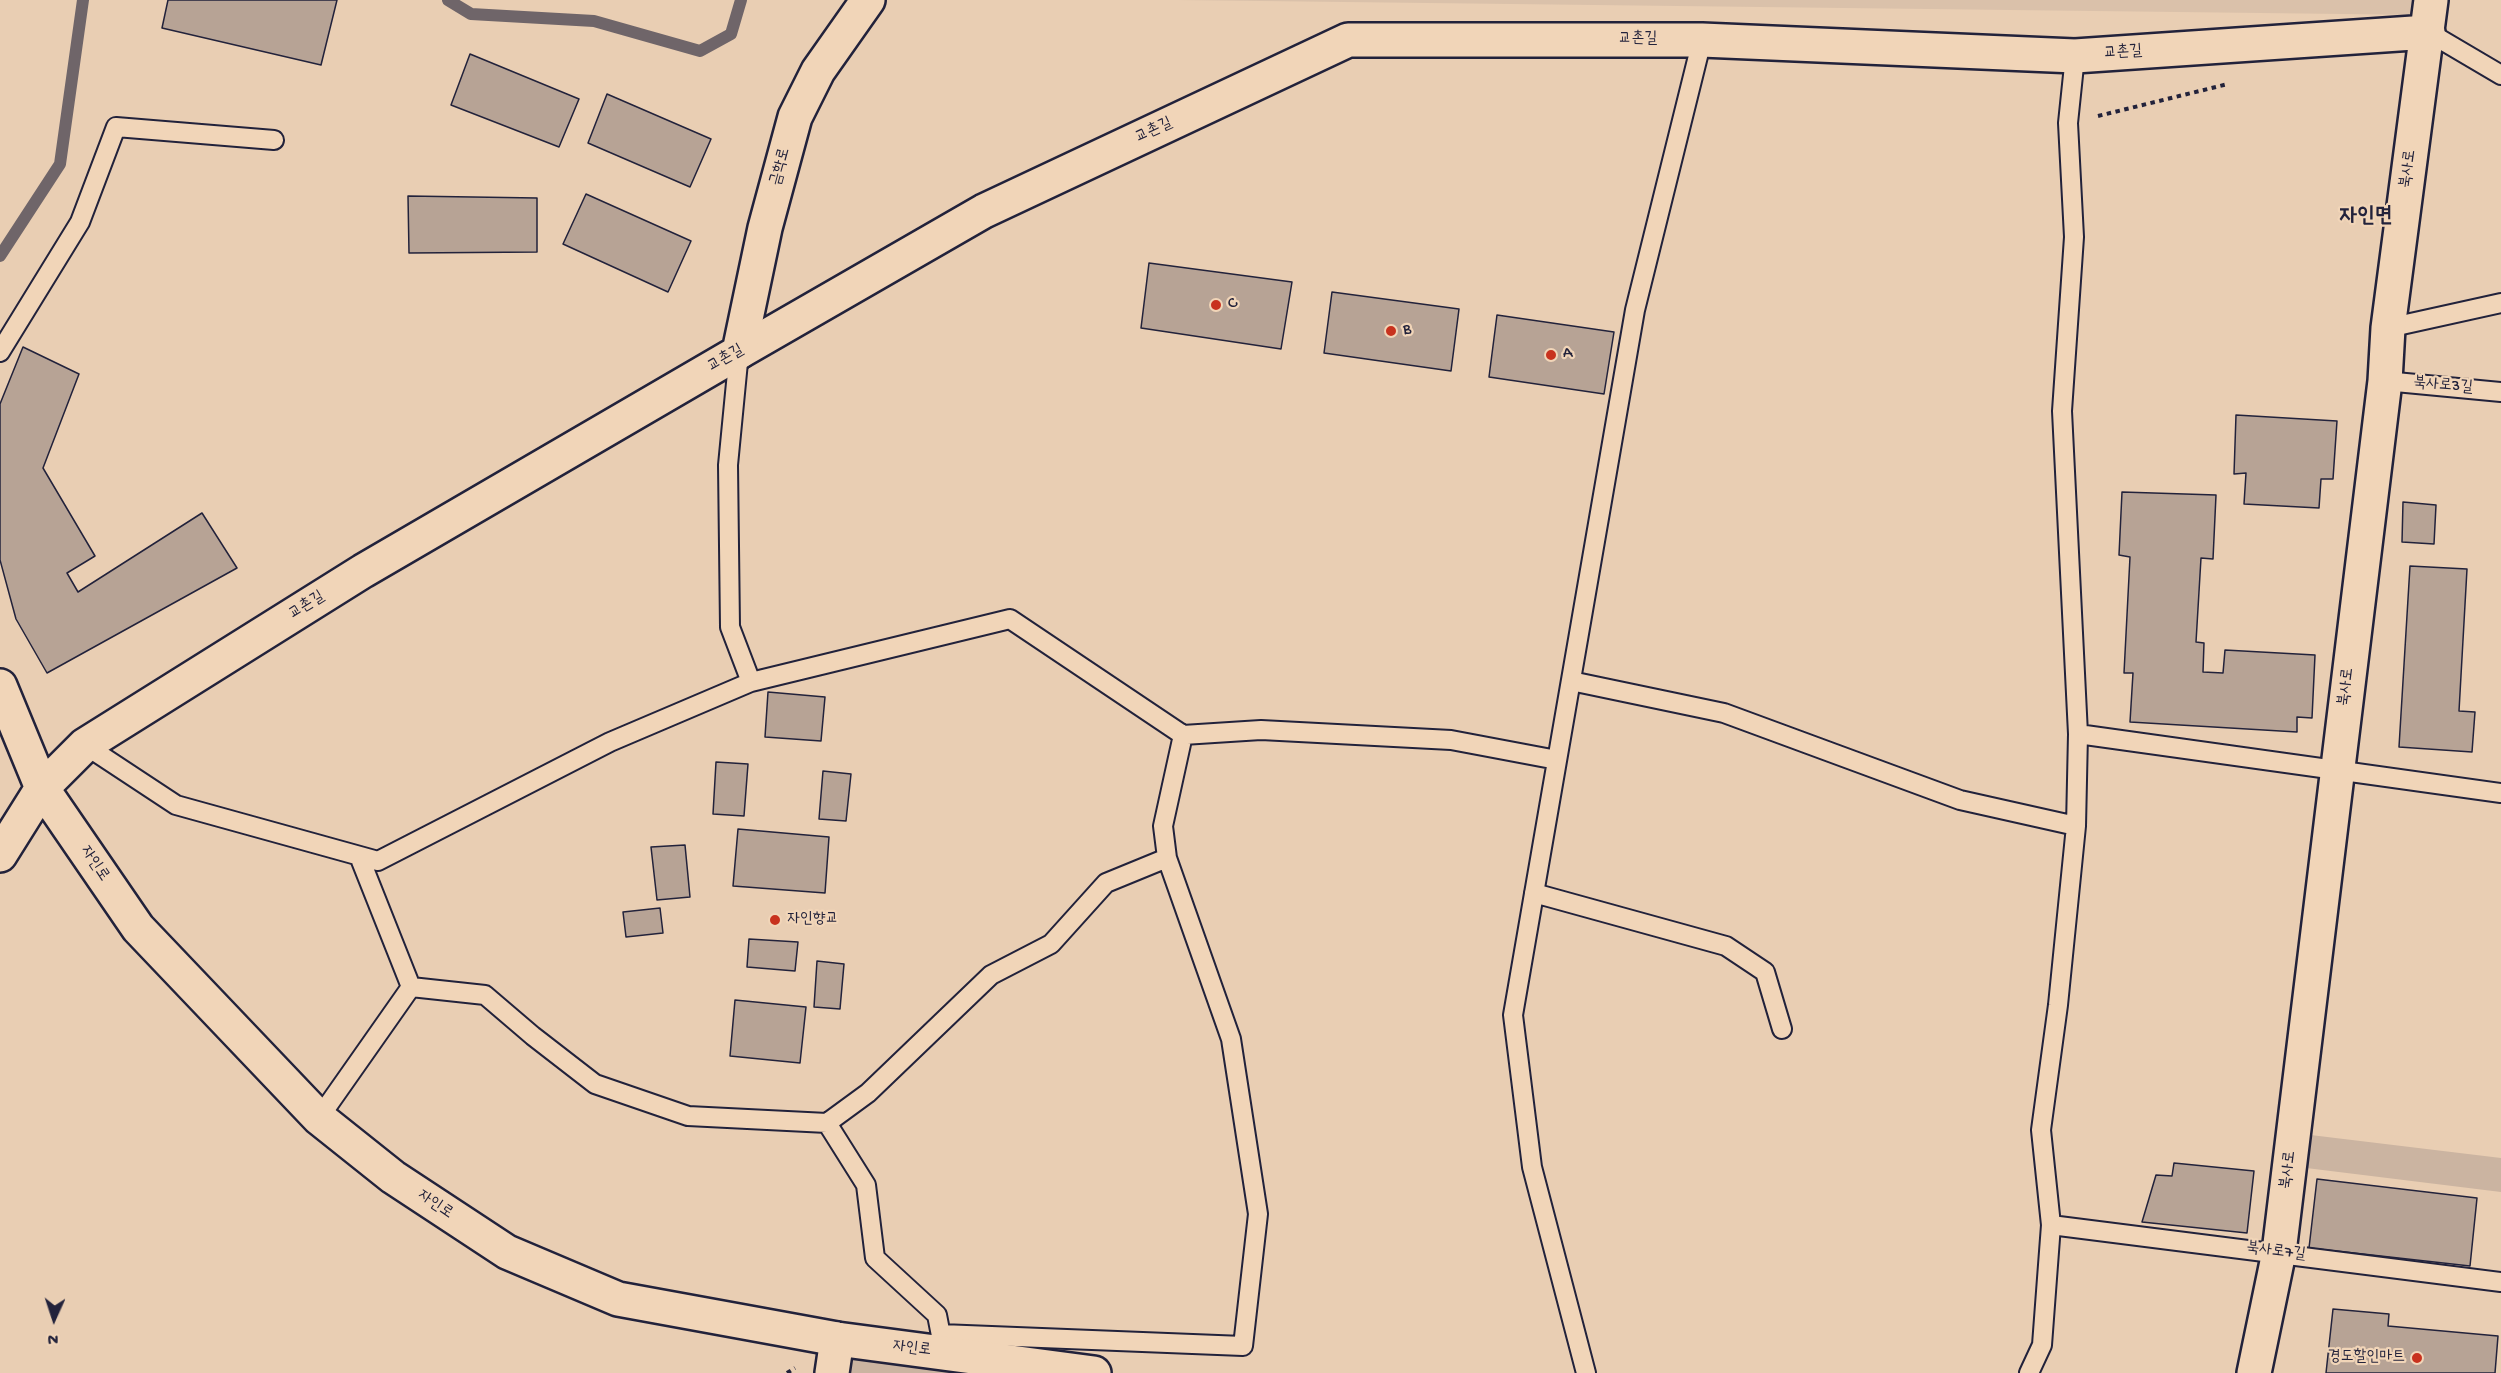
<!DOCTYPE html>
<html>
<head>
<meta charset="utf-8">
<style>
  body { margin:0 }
  #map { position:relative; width:2501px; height:1373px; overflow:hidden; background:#e9ceb3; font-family:"Gochi Hand",sans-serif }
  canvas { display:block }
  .north { position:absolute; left:24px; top:1289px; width:60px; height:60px; -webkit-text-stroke:4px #f1d5b8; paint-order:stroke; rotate:183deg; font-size:16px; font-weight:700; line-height:24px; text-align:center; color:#22223b }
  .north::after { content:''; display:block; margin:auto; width:21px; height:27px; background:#22223b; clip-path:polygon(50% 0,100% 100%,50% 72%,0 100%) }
</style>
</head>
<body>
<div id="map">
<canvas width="2501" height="1373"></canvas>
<div class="north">N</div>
</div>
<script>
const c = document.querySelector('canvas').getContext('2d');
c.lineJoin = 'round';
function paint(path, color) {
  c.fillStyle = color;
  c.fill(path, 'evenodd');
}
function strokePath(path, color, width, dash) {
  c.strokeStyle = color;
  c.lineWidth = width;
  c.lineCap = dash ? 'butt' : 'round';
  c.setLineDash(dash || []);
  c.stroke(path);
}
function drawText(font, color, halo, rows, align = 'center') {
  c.font = font + ' "Gochi Hand","Poor Story",sans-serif';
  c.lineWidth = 4.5;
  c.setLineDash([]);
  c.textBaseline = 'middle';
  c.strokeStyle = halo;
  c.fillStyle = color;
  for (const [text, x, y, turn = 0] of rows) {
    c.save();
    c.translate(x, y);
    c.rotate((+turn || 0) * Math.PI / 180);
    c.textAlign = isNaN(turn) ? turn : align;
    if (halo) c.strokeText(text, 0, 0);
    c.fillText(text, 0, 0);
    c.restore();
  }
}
const built = new Path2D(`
  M1178,0H2429L2427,15Z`);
const green = new Path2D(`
  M2294,1133L2501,1158V1192L2290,1166Z
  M837,1339L1082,1373H832Z`);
const stream = new Path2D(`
  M448,0L471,14L594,21L700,51L731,34L741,0
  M0,256L60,164L83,0`);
const building = new Path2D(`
  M168,0H337L321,65L162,28Z
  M470,54L579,99L559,147L451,105Z
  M607,94L711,139L690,187L588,143Z
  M586,194L691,241L668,292L563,244Z
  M408,196L537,198V252L409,253Z
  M1149,263L1292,282L1281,349L1141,328Z
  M1332,292L1459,309L1451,371L1324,353Z
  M1497,315L1614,332L1604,394L1489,377Z
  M23,347L79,374L43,468L95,556L67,573L78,592L202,513L237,568L47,673L16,619L0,560V404Z
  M2236,415L2337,421L2333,479H2321L2319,508L2244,504L2246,473L2234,474Z
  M2122,492L2216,495L2213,559L2201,558L2196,642L2204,643L2203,672L2223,673L2225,650L2315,655L2312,718L2297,717V732L2130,722L2133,673H2124L2130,557L2119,555Z
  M2403,502L2436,505L2434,544L2402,542Z
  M2410,566L2467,569L2459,711L2475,712L2472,752L2399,747Z
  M768,692L825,697L821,741L765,737Z
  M716,762L748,764L744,816L713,814Z
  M823,771L851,774L846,821L819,819Z
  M738,829L829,837L825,893L733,886Z
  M685,845L690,897L657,900L651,847Z
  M660,908L663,933L626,937L623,912Z
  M749,939L798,942L795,971L747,967Z
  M817,961L844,964L840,1009L814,1007Z
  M735,1000L806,1007L800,1063L730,1056Z
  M2174,1163L2254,1171L2247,1233L2142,1222L2156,1175L2172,1176Z
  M2317,1179L2477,1198L2470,1266L2309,1248Z
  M2333,1309L2389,1314L2388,1326L2498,1336L2495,1373H2326Z`);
const path = new Path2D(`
  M2098,116L2228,84
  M787,1373L795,1368`);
const lane = new Path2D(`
  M2428,32L2501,75
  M2388,328L2501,303
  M0,352L80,222L116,127L274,140
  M739,352L728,465L730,627L751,682
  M2385,381L2501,392
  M1571,681L1724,713L1960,800L2076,826
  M2078,734L2501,793
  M85,745L176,805L378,861L610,742L751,682L1010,619L1183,735L1261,730L1451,740L1557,760
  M359,856L411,987L485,995L533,1036L595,1084L688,1116L827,1123L868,1093L991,975L1051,944L1106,883L1167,858L1163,826L1183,735
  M1534,893L1726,946L1765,972L1782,1029
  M319,1118L411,987
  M827,1123L866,1185L875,1258L937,1315L943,1346
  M2051,1225L2501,1282
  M941,1334L1243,1346L1258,1214L1231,1039L1167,858
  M1586,1373L1532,1167L1513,1015L1635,310L1702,40
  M2029,1373L2042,1345L2051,1225L2041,1130L2058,1005L2076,826L2078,734L2062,411L2074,237L2068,123L2075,56`);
const street = new Path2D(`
  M739,352L984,211L1348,40H1702L2075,56L2428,32
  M832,1373L837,1339
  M2254,1373L2279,1252L2385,381L2388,328L2431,0`);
const secondary = new Path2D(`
  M0,686L42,788L138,928L319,1118L393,1177L507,1252L618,1299L837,1339L1094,1373
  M0,855L42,788L85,745L363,571L739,352L765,228L795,117L818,71L868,0`);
const markers = [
  [1216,305,6,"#c8321e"],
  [1391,331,6,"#c8321e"],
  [1551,355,6,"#c8321e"],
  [775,920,6,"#c8321e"],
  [2417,1358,6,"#c8321e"]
];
const streetNames = [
  ["교촌길",1638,40],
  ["교촌길",2123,53,-4],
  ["교촌길",1154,131,-25],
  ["금학로",781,167,-75],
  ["북사로",2409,169,-82],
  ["교촌길",726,359,-30],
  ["북사로3길",2443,386,5],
  ["교촌길",307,606,-32],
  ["북사로",2347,687,-83],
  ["자인로",94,864,56],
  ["북사로",2289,1170,-83],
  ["자인로",435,1205,34],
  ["북사로7길",2276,1252,7],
  ["자인로",912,1349,7]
];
const poiNames = [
  ["C",1228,305],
  ["B",1403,331],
  ["A",1563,355],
  ["자인향교",787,920],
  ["경도할인마트",2405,1358,"right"]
];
const districtNames = [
  ["자인면",2366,218]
];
paint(built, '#dac1aa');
paint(green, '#cbb4a1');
strokePath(stream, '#6f6569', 12);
paint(building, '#b7a395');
strokePath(building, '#22223b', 1.5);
strokePath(lane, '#22223b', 22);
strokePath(street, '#22223b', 38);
strokePath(secondary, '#22223b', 38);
strokePath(path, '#22223b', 4, [4.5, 4.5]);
strokePath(lane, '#f1d5b8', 18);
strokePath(street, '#f1d5b8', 33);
strokePath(secondary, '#f1d5b8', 33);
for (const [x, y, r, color] of markers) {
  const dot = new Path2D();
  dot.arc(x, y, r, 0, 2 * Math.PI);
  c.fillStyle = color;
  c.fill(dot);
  strokePath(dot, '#f1d5b8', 2);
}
drawText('16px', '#22223b', '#f1d5b8', streetNames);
drawText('16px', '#22223b', '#f1d5b8', poiNames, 'left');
drawText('bold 22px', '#22223b', '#f1d5b8', districtNames);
</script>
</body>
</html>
